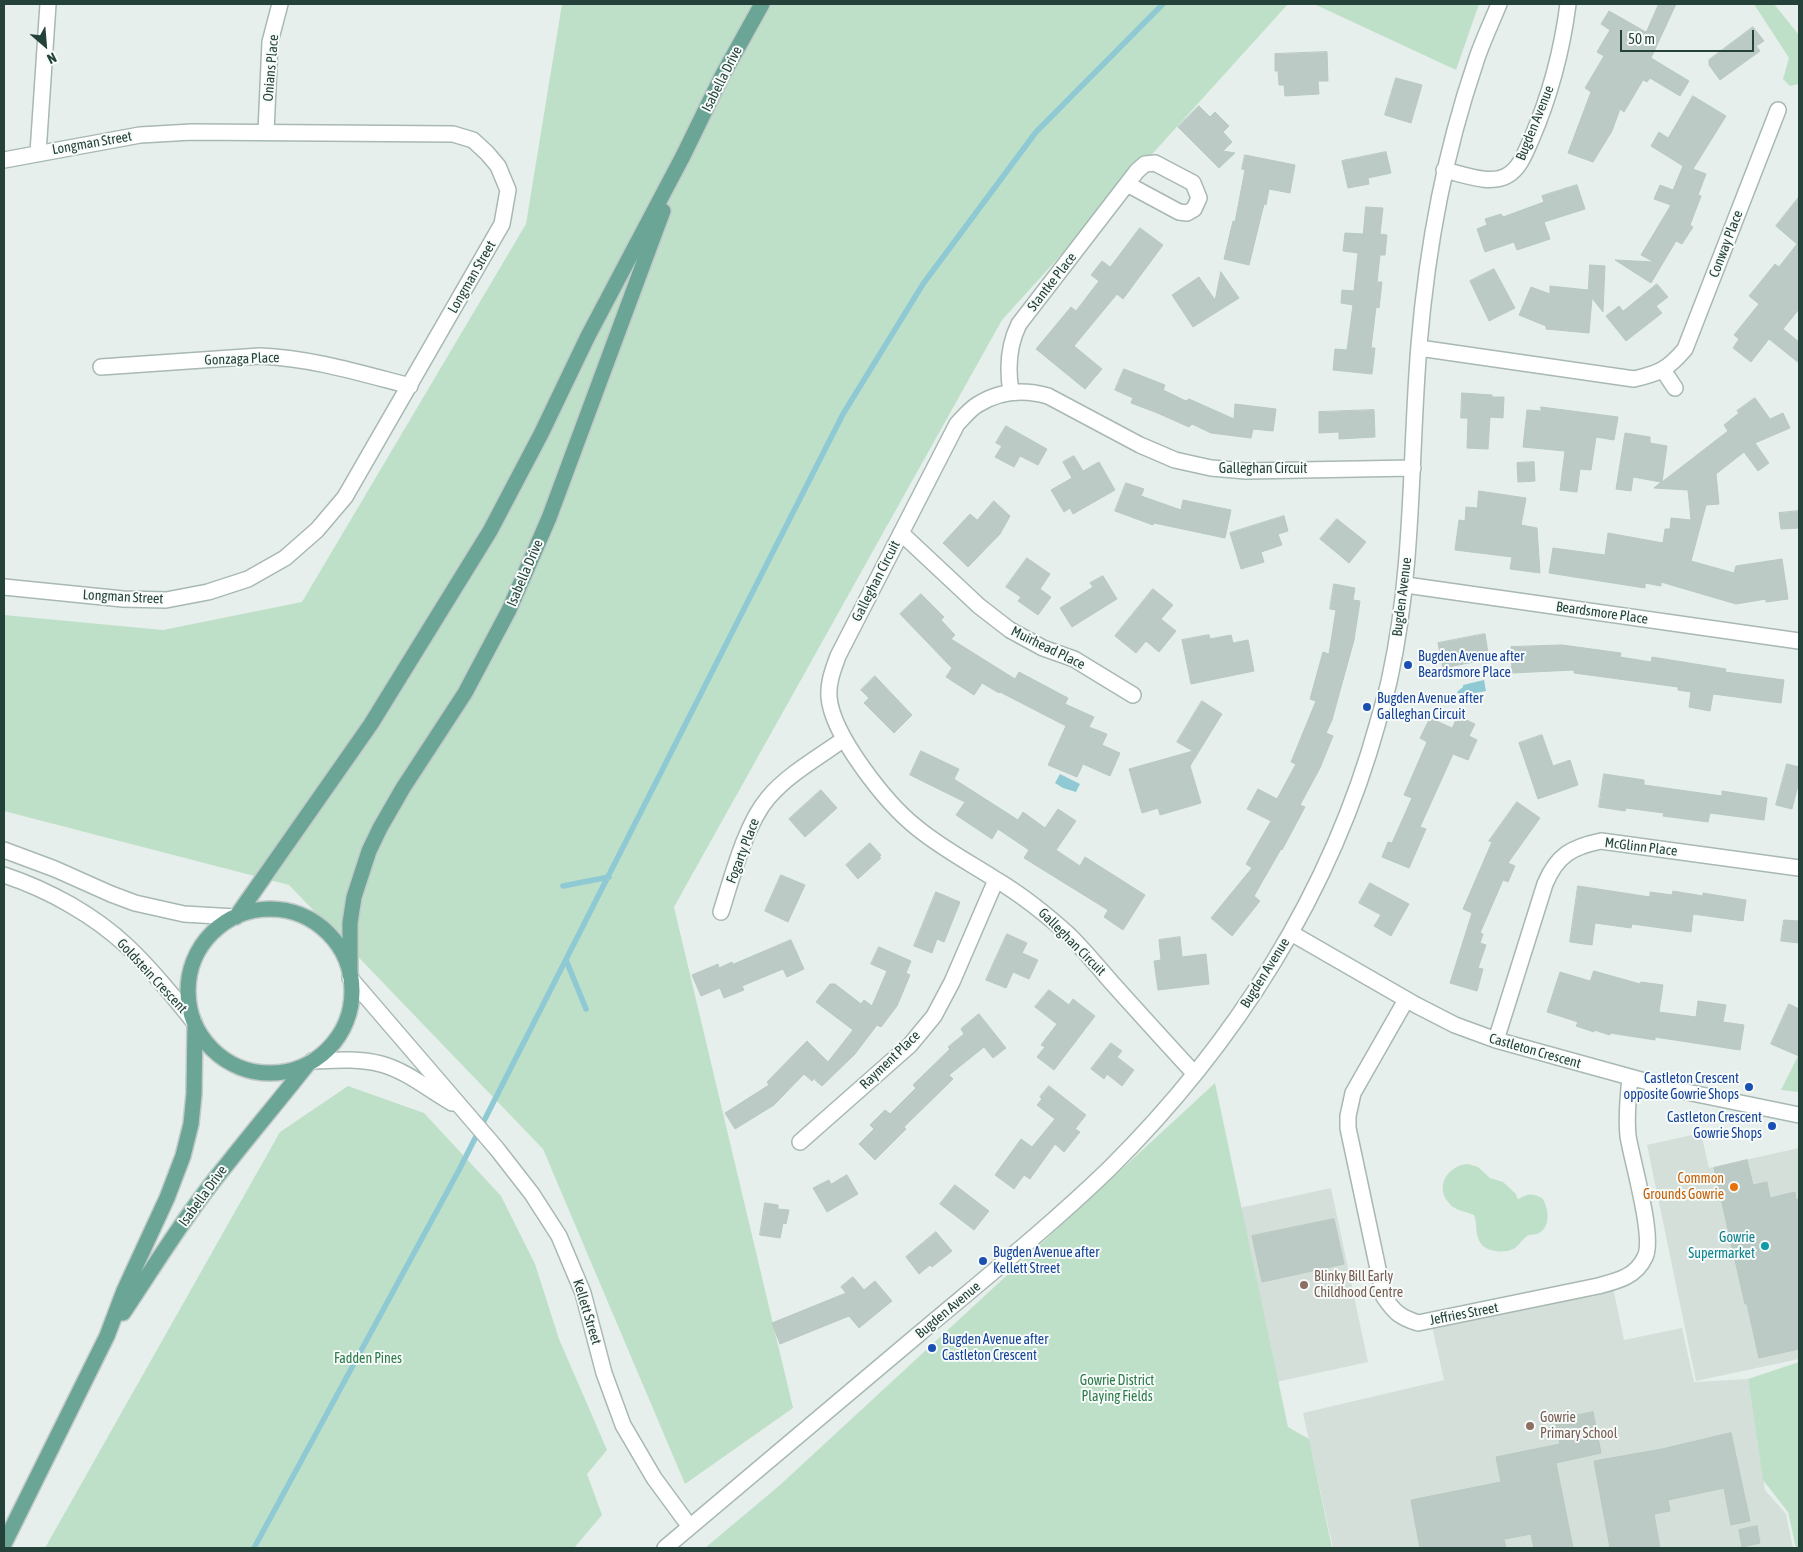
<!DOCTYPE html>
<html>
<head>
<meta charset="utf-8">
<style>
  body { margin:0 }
  #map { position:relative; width:1803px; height:1552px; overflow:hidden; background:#e6efeb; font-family:"Asap Condensed",sans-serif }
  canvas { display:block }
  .frame { position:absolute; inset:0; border:5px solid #24423a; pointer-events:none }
  .north { position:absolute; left:20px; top:20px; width:50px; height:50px; -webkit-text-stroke:4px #f7fbf9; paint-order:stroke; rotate:153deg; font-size:14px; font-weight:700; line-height:20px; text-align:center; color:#24423a }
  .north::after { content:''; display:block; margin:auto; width:18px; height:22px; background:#24423a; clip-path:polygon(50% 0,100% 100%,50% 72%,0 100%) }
  .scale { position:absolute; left:1620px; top:30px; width:134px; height:22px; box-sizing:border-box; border:2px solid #24423a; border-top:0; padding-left:6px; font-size:15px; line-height:18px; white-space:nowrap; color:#24423a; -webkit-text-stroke:4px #f7fbf9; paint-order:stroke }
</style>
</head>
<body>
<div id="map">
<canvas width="1803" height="1552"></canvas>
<div class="frame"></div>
<div class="north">N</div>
<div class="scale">50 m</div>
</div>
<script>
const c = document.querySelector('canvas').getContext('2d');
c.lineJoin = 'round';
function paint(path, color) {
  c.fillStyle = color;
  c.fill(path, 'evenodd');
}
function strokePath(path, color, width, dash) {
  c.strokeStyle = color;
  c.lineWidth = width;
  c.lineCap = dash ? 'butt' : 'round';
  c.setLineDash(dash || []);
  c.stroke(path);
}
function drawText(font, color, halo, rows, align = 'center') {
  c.font = font + ' "Asap Condensed",sans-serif';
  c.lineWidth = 4;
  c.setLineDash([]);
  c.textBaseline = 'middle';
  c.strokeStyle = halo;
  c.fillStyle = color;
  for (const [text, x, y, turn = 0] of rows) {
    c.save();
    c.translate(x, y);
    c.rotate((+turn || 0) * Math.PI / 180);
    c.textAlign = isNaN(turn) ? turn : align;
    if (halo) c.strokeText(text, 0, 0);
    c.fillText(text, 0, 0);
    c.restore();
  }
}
const built = new Path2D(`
  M1701,1133L1709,1168L1799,1148V1359L1696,1381L1647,1145Z
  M1331,1188L1368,1362L1276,1382L1239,1208Z
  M1611,1278L1624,1340L1682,1328L1694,1382L1748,1379L1765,1490L1786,1514L1793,1548H1333L1303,1413L1444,1380L1430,1318Z`);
const green = new Path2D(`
  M562,4H1288L1002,320L674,907L793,1408L685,1484L543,1149L289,885L4,811V615L163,630L302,602L526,224Z
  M1314,4H1479L1456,70Z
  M1754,4H1774L1799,35V84L1790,86L1783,79L1789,58Z
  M1799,1054V1092L1781,1090Z
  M1215,1083L1288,1427L1309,1439L1332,1548H705L780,1485Z
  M348,1086L424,1113L501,1196L535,1264L559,1339L607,1450L587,1474L602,1515L574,1548H45L280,1132Z
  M1468,1164L1478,1167L1490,1178L1503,1182L1516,1194L1517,1198L1519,1199C1528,1193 1534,1193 1543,1199C1549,1210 1551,1228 1537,1234C1533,1235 1529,1234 1526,1237C1522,1240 1519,1245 1515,1248C1506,1254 1489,1252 1482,1245C1474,1236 1478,1224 1474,1215C1465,1211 1455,1211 1449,1203C1434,1187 1448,1165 1468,1164Z
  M1799,1362V1548H1796L1788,1512L1763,1480L1748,1379Z`);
const water = new Path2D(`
  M1484,680L1486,691L1464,695L1463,693L1459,694L1457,692L1463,687V685Z
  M1060,774L1080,784L1076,792L1063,788L1055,783Z`);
const stream = new Path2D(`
  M563,886L609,877
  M566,960L586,1009
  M254,1548L459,1170L843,414L923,284L1036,132L1163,4`);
const building = new Path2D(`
  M1659,4H1676L1651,58L1689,81L1680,96L1650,78L1647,82L1643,80L1624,112L1620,109L1612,131L1593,162L1568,153L1591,92L1585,88L1604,56L1597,52L1610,30L1601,24L1609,11L1646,32Z
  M1753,27L1764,41L1756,46L1760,51L1720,80L1709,65V60Z
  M1327,52L1328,81H1318L1319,94L1285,96L1284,85H1279L1278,71H1275V54Z
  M1396,78L1422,85L1411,123L1385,115Z
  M1693,96L1726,116L1693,169L1706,174L1698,195L1701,196L1690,225L1693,227L1682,244L1676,241L1651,283L1615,260L1654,262L1641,255L1671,205L1654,199L1660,185L1673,190L1683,166L1651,146L1659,132L1668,138Z
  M1199,106L1210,117L1215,112L1229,126L1223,132L1232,142L1223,151L1235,153L1219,168L1178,127Z
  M1386,152L1391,173L1368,178L1369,184L1348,188L1342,161Z
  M1245,155L1295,165L1290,193L1269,189L1266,205L1264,204L1249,265L1224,259L1233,221L1235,222L1245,170L1242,169Z
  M1577,185L1585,209L1544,222L1550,239L1517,250L1514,242L1485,252L1477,229L1487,225L1485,219L1501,214L1503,217L1544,202L1542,196Z
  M1799,197V309L1783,329L1799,342V363L1769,339L1751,362L1733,348L1739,339L1734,335L1759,304L1749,296L1775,264L1779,267L1797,244L1776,226Z
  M1366,207L1383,208L1380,234L1387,235L1385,255H1380L1377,282H1382L1379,308L1376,307L1371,348H1375L1372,374L1333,370L1335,349L1347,350L1353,305L1341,303L1342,290L1354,291L1358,253L1343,251L1345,233L1363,234Z
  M1140,228L1163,245L1123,299L1117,294L1074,346L1102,369L1085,389L1036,349L1071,307L1076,311L1099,281L1091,275L1102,261L1110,267Z
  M1590,265L1605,266L1603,312L1592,298L1589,333L1546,329V326L1519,315L1531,287L1550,294V286L1588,290Z
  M1494,269L1515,308L1489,321L1470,281Z
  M1221,272L1239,298L1193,327L1172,295L1199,277L1215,300Z
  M1657,284L1668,297L1656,306L1662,313L1626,341L1606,316L1619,306L1623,311Z
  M1124,369L1165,385L1163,390L1186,401L1189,399L1234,419L1235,404L1276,409L1273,431L1253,429L1251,438L1211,433L1192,424L1189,427L1155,412L1131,403L1133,398L1115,390Z
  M1462,393L1492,395V397H1504L1503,418L1490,417L1488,449L1467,448L1468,418H1461Z
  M1755,398L1770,419L1783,413L1790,428L1755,443L1769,463L1758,471L1744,452L1716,474L1719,504L1706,505L1691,561L1734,573L1736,566L1782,559L1788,599L1766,602V599L1736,604L1661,582V586L1645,583V588L1549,573L1553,548L1605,555L1608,533L1663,543L1665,529H1670L1671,518L1691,520L1688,490L1654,488L1661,482L1633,477L1631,491L1616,489L1625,433L1650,437V443L1667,446L1662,482L1728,431L1724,425L1739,413L1737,411Z
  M1541,407L1618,417L1614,440L1596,437L1591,470L1580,469L1577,492L1560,490L1565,451L1523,447L1527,410L1541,411Z
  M1374,410L1375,437L1339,439V432L1319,433V412Z
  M1006,426L1047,449L1038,465L1020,456L1014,467L995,457L1002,446L996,443Z
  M1074,456L1083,471L1099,462L1115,490L1073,514L1070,508L1064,512L1051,490L1072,478L1063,462Z
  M1534,462L1535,481L1518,482L1517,463Z
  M1126,483L1144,489L1141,496L1181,510L1183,500L1231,510L1225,538L1154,523L1153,525L1115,511Z
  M1479,491L1526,498L1521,525L1537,528L1540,573L1510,569L1512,557L1455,550L1459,520L1465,521L1466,507L1477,508Z
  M994,501L1010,516L1000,534L968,567L943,543L970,514L977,520Z
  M1799,511V528L1781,529L1779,513Z
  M1284,516L1288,531L1278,534L1282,545L1261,552L1264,562L1241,569L1230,533Z
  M1337,519L1366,542L1349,563L1320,539Z
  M1027,558L1050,574L1040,589L1051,597L1038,615L1018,601L1021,597L1006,587Z
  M1103,576L1117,599L1072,627L1060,608L1093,587L1090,583Z
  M1334,584L1355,588L1353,600L1360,601L1354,640L1332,720L1326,733L1333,736L1320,768L1300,805L1305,807L1282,850L1281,849L1254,896L1260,901L1232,936L1211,918L1252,868L1246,864L1271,821L1247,809L1258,789L1277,799L1296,764L1291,762L1316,701L1310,699L1323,652L1329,654L1336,610L1330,609Z
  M1153,589L1173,605L1161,619L1176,631L1159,652L1146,641L1136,653L1115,636Z
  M921,594L944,617L941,620L955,635L951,639L1015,679L1019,672L1068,698L1065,704L1094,717L1089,727L1107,734L1102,745L1120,753L1110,776L1083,764L1077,777L1048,765L1066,726L1000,692L999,693L982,683L974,695L946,677L952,668L900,614Z
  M1485,634L1489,659L1443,668L1438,643Z
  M1209,635L1210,639L1231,635L1233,643L1248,640L1254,671L1191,684L1182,640Z
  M1562,645L1621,653L1620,657L1651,662L1652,657L1726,669L1725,672L1784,680L1781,703L1713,694L1710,711L1689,707L1691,692L1678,690V687L1574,673V670L1512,673L1511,647Z
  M875,676L912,715L894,733L864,703L869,698L861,690Z
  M1202,701L1222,714L1190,766L1201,803L1160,815L1158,808L1142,813L1129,769L1193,751L1177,742Z
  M1458,716L1475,724L1469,736L1477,740L1468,760L1453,754L1420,827L1426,829L1409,868L1382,857L1388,842L1392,843L1412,798L1404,795L1427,742L1420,738L1430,718L1452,728Z
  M1542,735L1553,766L1570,760L1578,785L1538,799L1519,743Z
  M921,751L959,769L954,779L1018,820L1023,812L1045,828L1058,809L1076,821L1056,850L1080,866L1085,857L1145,895L1123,930L1104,917L1108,910L1024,858L1029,850L998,829L992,839L956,815L965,802L910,775Z
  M1787,764L1799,767V781L1792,809L1776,805Z
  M1604,774L1644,780V785L1722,796V791L1767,798L1764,820L1710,813L1708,822L1663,816L1664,813L1626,808L1625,811L1599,807Z
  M821,790L837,808L805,837L789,819Z
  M1517,802L1540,818L1508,863L1515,866L1508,882L1503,880L1480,933L1483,934L1480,943L1486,945L1478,968L1483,969L1477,991L1450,983L1472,913L1463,909L1492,842L1489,841Z
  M870,843L881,855L879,857L881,858L858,879L846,865Z
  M781,875L805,885L788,922L765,911Z
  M1370,883L1409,904L1391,936L1374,926L1381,915L1359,903Z
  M1578,886L1650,897V892L1672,895L1673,891L1703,896V893L1746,900L1743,921L1693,914L1691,932L1632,924L1631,928L1595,923L1592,945L1570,942Z
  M936,892L960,902L944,942L937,939L932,953L914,946Z
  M1784,920L1799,921V943L1781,941Z
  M1007,934L1027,943L1022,953L1038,960L1029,979L1013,972L1006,988L986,980Z
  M1180,937L1182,957L1206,954L1209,984L1158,990L1154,961L1161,960L1159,940Z
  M791,940L804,969L787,977L783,969L742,986L744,990L724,998L720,988L701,996L692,975L718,964L719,968L732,962L733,964Z
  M879,947L911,961L906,973L910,975L897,1006L881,1027L877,1025L855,1054L822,1086L815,1080L818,1075L812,1081L804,1074L774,1105L735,1129L725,1113L769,1085L767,1082L807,1041L828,1062L853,1030L816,1002L830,984H835L861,1004L864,1000L872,1006L887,971L871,964Z
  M1594,971L1640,984L1641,982L1663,985L1659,1012L1696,1017L1698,1001L1726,1005L1723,1022L1744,1025L1740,1050L1655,1037V1040L1610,1033V1035L1594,1030V1032L1576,1026L1578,1022L1547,1012L1560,972L1590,981Z
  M1049,990L1069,1005L1073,999L1095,1016L1054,1070L1037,1057L1045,1047L1041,1045L1057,1024L1035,1007Z
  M1789,1004L1799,1009V1056L1771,1044Z
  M979,1014L1006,1048L993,1058L984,1047L949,1075L953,1079L904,1127L906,1129L875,1160L859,1144L874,1129L870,1125L885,1110L890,1114L916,1088L913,1085L950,1049L948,1047L964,1034L961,1029Z
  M1111,1043L1122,1051L1117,1057L1134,1070L1122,1086L1107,1074L1104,1079L1091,1069Z
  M1049,1086L1086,1115L1075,1129L1080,1132L1064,1152L1055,1144L1030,1179L1024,1175L1014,1189L995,1175L1021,1139L1032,1147L1055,1119L1037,1105L1042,1099L1040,1097Z
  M1747,1160L1753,1185L1767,1182L1770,1198L1795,1192L1796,1200L1799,1199V1349L1759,1358L1747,1304H1745L1714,1168Z
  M847,1175L858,1194L827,1212L813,1188L829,1180L831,1184Z
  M955,1185L989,1211L974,1230L940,1204Z
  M765,1203L778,1205V1209L789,1210L786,1224L783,1223L780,1238L760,1235Z
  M1334,1219L1344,1264L1262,1282L1252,1236Z
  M936,1232L952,1251L932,1267L930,1265L919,1274L906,1257Z
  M853,1277L864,1290L875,1281L892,1301L859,1328L849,1316L780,1344L772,1323L846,1293L841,1287Z
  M1593,1412L1601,1453L1556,1463L1573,1548H1534L1531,1534L1504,1539L1506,1548H1420L1411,1500L1501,1482L1496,1457L1560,1444L1555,1420Z
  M1731,1433L1750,1521L1731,1525L1724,1488L1668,1500L1670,1511L1654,1514L1660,1548H1610L1594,1461L1662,1449Z
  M1757,1526L1760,1543L1742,1547L1739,1530Z`);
const minor = new Path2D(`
  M266,132L270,42L280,4
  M38,153L48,4
  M4,160L140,135L192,132L453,134L473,140L487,153L498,166L508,190L502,224L345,497L317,530L285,558L248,579L208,592L166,600L123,599L4,587
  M1444,170C1463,174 1491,186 1508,175C1520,168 1525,153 1531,140C1550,96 1562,51 1568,4
  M1419,348L1634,379C1660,373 1668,369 1685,349L1778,110
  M101,367L260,356C311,358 360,373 410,386
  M1663,370L1675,388
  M1011,392C1007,368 1008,346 1019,324L1137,171L1145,164L1155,163L1193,183L1199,198L1194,209L1187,213L1179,212L1127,184
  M901,533L979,606L1010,630L1043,648L1074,659L1133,695
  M1406,585L1799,641
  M4,850L55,869L111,894L135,903L184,914L235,917
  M4,875C49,890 94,915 128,947C152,970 173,996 194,1022
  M721,912C732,878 745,825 768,798C788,774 819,757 844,739
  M1291,933L1416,1005L1455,1025L1496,1040L1677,1090L1799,1115
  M350,978L497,1149L532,1194L559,1236L583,1293L604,1373L623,1425L654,1478L690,1527
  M1406,1000L1353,1093L1348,1116V1128L1384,1297C1395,1313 1400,1317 1418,1323L1598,1286C1617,1281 1636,1277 1645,1257C1655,1238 1632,1161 1628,1136C1626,1117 1628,1097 1630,1078
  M1496,1040L1545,884C1557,855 1572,847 1601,841L1799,868
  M312,1061C335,1060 359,1058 381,1064C407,1071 429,1090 452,1103
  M1194,1073C1167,1044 1140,1014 1113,984C1099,968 1085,951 1070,936C1047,915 1022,895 995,879C968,862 940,847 916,827C886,803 832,735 829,697C828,682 833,670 838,656L957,424C963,418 969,410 977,405C999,391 1023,389 1048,396L1140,445L1175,460L1211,468L1246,471L1413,468
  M800,1142L910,1045L934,1016L952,982L996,880
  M665,1548C750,1476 835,1404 920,1333C984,1279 1049,1227 1109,1169C1235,1044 1331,893 1378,722C1382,707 1387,692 1390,677C1414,567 1410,456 1419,345C1427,249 1444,155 1475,64C1481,44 1491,24 1499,4`);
const major = new Path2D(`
  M188 991a82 82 0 1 1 164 0a82 82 0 1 1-164 0Z
  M236,917L371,724L490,531L541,434L588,336L683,156L722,76L762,4
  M350,975V923L354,897L369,851L380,828L403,788L465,693L509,610L549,518L663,211
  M123,1313C157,1262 189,1210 228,1163C254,1130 281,1098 307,1065
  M4,1544L107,1336L124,1291L167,1198L183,1156L191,1124L194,1094L195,1024`);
const markers = [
  [1408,665,5,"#1a4fb4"],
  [1367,707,5,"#1a4fb4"],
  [1749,1087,5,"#1a4fb4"],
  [1772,1126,5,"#1a4fb4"],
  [1734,1187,5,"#e8710a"],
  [1765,1246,5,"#0f9aa8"],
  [983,1261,5,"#1a4fb4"],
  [1304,1285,5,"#8d6e63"],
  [932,1348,5,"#1a4fb4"],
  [1530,1426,5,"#8d6e63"]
];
const streetNames = [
  ["Onians Place",271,68,-85],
  ["Isabella Drive",722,79,-63],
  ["Bugden Avenue",1535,123,-68],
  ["Longman Street",92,143,-10],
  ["Conway Place",1726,244,-69],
  ["Longman Street",472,277,-60],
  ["Stantke Place",1052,282,-52],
  ["Gonzaga Place",242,359,-2],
  ["Galleghan Circuit",1263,469],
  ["Isabella Drive",525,573,-67],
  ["Galleghan Circuit",876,581,-63],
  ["Longman Street",123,597,3],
  ["Bugden Avenue",1402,597,-83],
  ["Beardsmore Place",1602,613,8],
  ["Muirhead Place",1048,648,26],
  ["McGlinn Place",1641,847,7],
  ["Fogarty Place",743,851,-69],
  ["Galleghan Circuit",1072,942,45],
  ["Bugden Avenue",1265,973,-58],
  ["Goldstein Crescent",152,976,47],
  ["Castleton Crescent",1535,1051,16],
  ["Rayment Place",890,1060,-44],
  ["Isabella Drive",203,1196,-54],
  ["Bugden Avenue",948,1310,-40],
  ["Kellett Street",587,1312,73],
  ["Jeffries Street",1464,1314,-11]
];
const transitNames = [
  ["Bugden Avenue after",1418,657],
  ["Beardsmore Place",1418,673],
  ["Bugden Avenue after",1377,699],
  ["Galleghan Circuit",1377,715],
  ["Castleton Crescent",1739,1079,"right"],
  ["opposite Gowrie Shops",1739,1095,"right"],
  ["Castleton Crescent",1762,1118,"right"],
  ["Gowrie Shops",1762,1134,"right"],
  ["Bugden Avenue after",993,1253],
  ["Kellett Street",993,1269],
  ["Bugden Avenue after",942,1340],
  ["Castleton Crescent",942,1356]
];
const foodNames = [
  ["Common",1724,1179],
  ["Grounds Gowrie",1724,1195]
];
const cultureNames = [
  ["Gowrie",1755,1238],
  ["Supermarket",1755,1254]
];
const educationNames = [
  ["Blinky Bill Early",1314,1277],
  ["Childhood Centre",1314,1293],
  ["Gowrie",1540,1418],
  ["Primary School",1540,1434]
];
const parkNames = [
  ["Fadden Pines",368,1359],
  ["Gowrie District",1117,1381],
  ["Playing Fields",1117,1397]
];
paint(built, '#d4dfda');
paint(green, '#bfe0c8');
paint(water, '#8ec9d4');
strokePath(stream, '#8ec9d4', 5.5);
paint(building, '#bbcac4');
strokePath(building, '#b8c9c2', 1);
strokePath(minor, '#a8b8b2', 18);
strokePath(major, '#c2cac8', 18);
strokePath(minor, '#fff', 15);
strokePath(major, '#6aa596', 15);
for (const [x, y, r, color] of markers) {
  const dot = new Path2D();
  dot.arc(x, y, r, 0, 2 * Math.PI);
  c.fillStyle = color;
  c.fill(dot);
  strokePath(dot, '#f7fbf9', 2);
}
drawText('14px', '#24423a', '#f7fbf9', streetNames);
drawText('14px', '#164399', '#f7fbf9', transitNames, 'left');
drawText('14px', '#c56008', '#f7fbf9', foodNames, 'right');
drawText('14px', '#0d838f', '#f7fbf9', cultureNames, 'right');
drawText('14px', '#785e54', '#f7fbf9', educationNames, 'left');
drawText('14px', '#2d7a4b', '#f7fbf9', parkNames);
</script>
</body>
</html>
